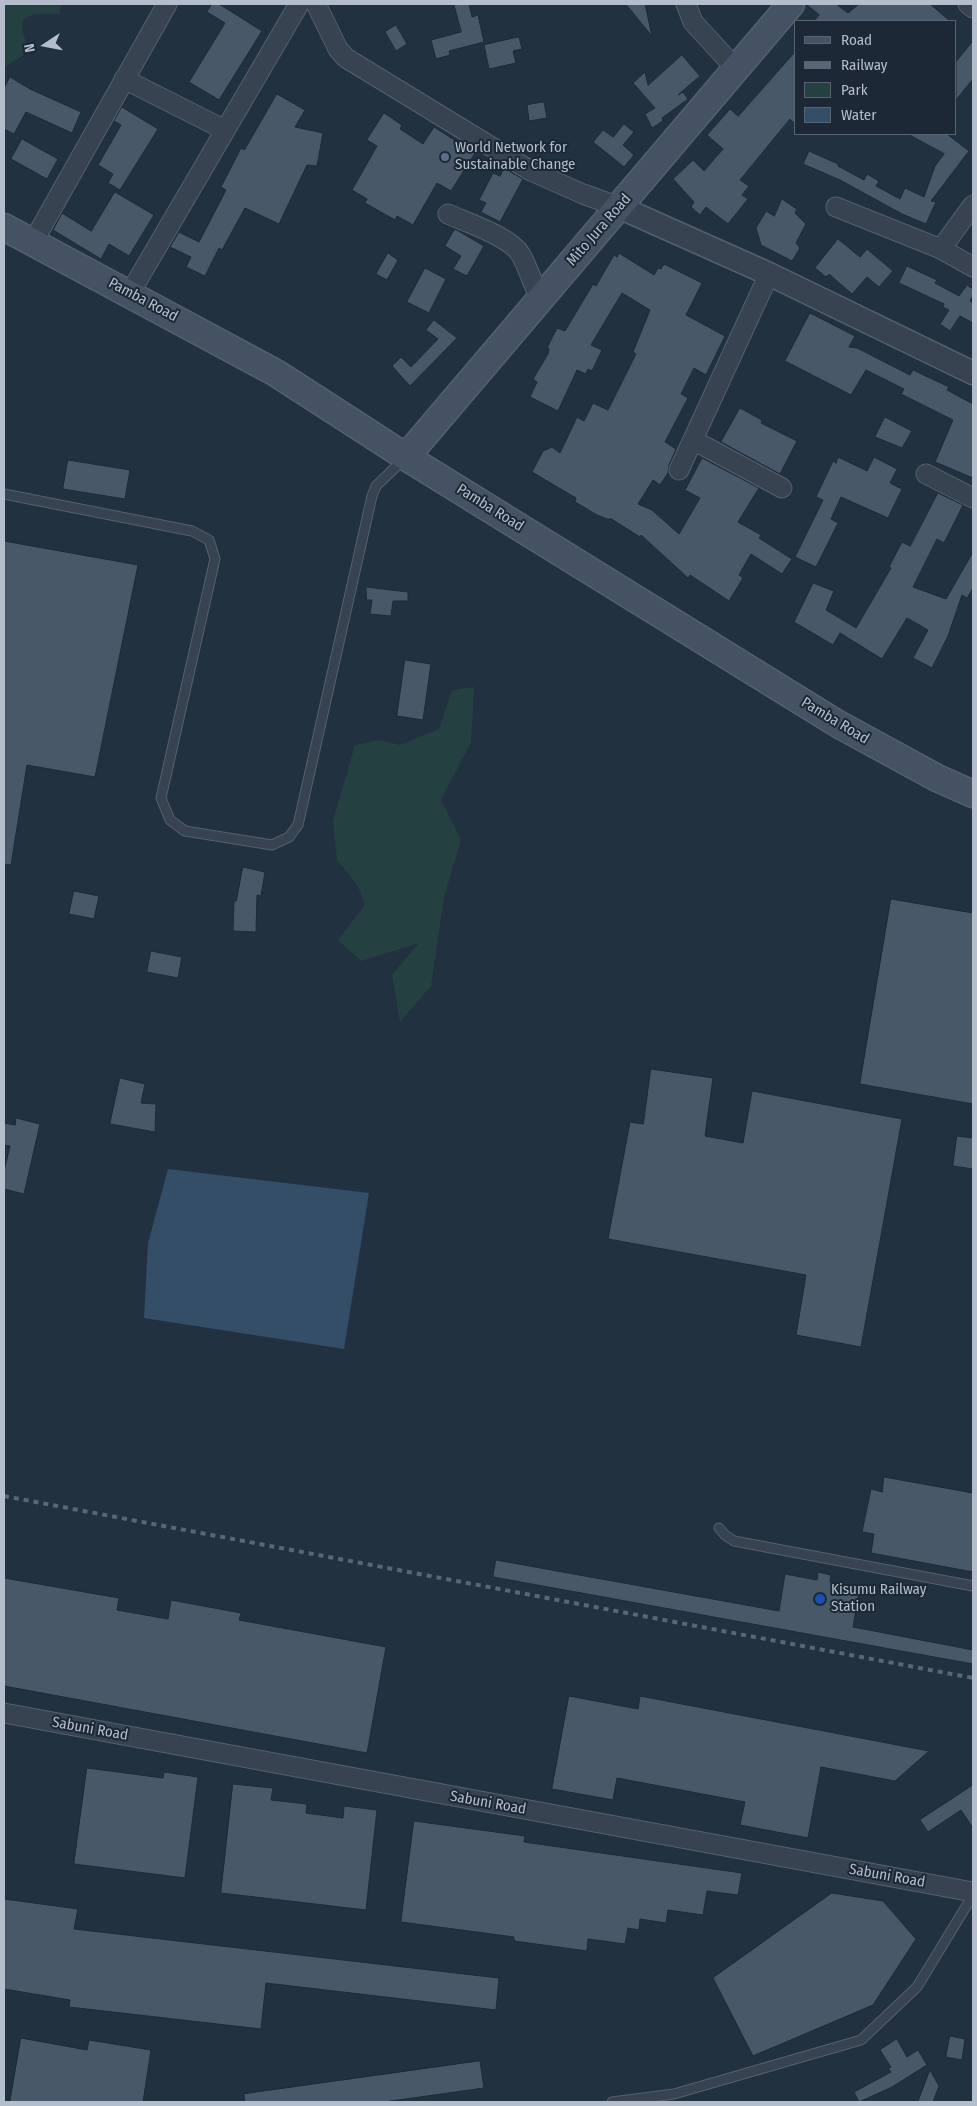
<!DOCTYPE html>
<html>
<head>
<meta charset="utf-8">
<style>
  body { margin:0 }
  #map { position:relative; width:977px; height:2106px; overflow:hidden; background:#223140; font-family:"Fira Sans Condensed",sans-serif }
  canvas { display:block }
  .frame { position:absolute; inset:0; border:5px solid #b3bdcb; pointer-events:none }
  .legend { position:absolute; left:794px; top:20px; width:162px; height:115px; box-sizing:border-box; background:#1c2835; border:1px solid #586471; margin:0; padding:6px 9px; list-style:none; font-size:15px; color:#b3bdcb }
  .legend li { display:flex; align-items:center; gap:10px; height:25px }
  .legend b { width:25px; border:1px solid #586471 }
  .north { position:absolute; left:20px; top:20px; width:50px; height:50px; -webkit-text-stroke:4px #1c2835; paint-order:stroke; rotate:259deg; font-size:14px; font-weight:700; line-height:20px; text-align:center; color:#b3bdcb }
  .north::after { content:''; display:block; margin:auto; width:18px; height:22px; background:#b3bdcb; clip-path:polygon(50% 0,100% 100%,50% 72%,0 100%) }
</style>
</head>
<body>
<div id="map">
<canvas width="977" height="2106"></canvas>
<div class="frame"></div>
<ul class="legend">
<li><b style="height:6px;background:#445263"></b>Road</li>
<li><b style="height:6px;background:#586777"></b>Railway</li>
<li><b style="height:14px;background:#244041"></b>Park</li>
<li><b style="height:14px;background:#344e68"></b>Water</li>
</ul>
<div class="north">N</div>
</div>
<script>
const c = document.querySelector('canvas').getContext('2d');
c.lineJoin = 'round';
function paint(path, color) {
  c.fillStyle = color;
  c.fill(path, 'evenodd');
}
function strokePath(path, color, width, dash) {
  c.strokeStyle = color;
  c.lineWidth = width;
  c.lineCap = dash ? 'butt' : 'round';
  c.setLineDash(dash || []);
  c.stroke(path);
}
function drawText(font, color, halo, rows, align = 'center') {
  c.font = font + ' "Fira Sans Condensed",sans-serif';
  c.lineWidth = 4;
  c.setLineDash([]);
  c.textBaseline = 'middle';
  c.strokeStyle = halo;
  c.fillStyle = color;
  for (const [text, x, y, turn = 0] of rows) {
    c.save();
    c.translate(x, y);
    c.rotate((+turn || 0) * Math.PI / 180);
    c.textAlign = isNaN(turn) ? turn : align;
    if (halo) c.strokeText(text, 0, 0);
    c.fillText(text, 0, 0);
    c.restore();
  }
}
const green = new Path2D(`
  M4,4H61L60,14H34L22,21L23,33L29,52L6,66L4,65Z
  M474,687L471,742L441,800L461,840L444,897L431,986L400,1022L392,975L419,943L361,961L338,940L365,905L358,886L337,860L333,821L355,745L380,740L400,745L439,729L452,690Z`);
const water = new Path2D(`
  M168,1169L369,1193L344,1349L144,1318L148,1243Z`);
const building = new Path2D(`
  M212,4H219L262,31L219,100L189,82L225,23L207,12Z
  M454,4H469L472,17L478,15L484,42L449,51L450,55L436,59L431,40L461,32Z
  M626,4H645L652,36Z
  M806,4H836L848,13L859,4H930L950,21H814L819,15Z
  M396,25L407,44L396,51L385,32Z
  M519,37L522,49L513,51L516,63L489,69L484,45Z
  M973,41V79L956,100V62Z
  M796,51V125L790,119L740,180L749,186L742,195L748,199L728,224L706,207L700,215L691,207L694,202L673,179L693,160L704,171L723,149L707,135L730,109L738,116Z
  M682,55L700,76L678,95L683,92L688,99L662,118L663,121L652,128L645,114L655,108L633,83L645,72L648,85Z
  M10,77L30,89L81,112L72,133L26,112L14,134L4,129V89Z
  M277,94L305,110L295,127L323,133L317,166L307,165L279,224L245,208L222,250L219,248L205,276L186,267L191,257L170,247L179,232L199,242L226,190L221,187L241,148L244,150Z
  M544,102L547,118L529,121L527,105Z
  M122,107L158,129L120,190L108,183L113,174L98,165L121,125L114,121Z
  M384,113L402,125L400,129L423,144L434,127L475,153L451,191L437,183L413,225L397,216L395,220L365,203L367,199L352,190L377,146L367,140Z
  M624,124L634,132L623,145L634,155L624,167L593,142L603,130L613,137Z
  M908,134H947L969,151L931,201L936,202L926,224L902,214L840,180L803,164L809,151L838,164V166L864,180L867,174L879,181L876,186L900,199L905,188L924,197L935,166L944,154Z
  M22,139L58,159L47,179L11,159Z
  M504,168L523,179L500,222L481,212L486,203L479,200L493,173L500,176Z
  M115,192L154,215L129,256L109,244L101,259L53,230L62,213L91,231Z
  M782,199L797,209L795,213L806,224L796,243L800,248L792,261L761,245L756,228L766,211L774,216Z
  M455,229L484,246L467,276L453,269L461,256L445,246Z
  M838,239L860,257L867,249L893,271L879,287L867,277L852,294L829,274L826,277L815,268Z
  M388,253L398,260L387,280L376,274Z
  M619,253L654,275L658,268L661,269L664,264L702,283L686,315L725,336L706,375L694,368L681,394L688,398L665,442L676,449L669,465L668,473L660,485L653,480L638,504L652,510L679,534L700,498L685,490L702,458L759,488L738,522L761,535L759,538L792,559L782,574L751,554L739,575L743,578L729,601L690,575L688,578L641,535L640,537L610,518V520L597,515L575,502L576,498L532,472L543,451L552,447L560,453L577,417L584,421L593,403L608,410L636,354L633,352L650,310L622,293L591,345L602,350L592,371L588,369L586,374L577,370L558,411L530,397L537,382L533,379L548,354L549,349L547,348L557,328L565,331L593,284L596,286L614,255L617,257Z
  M907,266L937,280L935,283L959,296L967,285L973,289V295L970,301L973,303V323L960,316L950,331L940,324L949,310L943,307L944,304L899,283Z
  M425,268L446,279L429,313L407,302Z
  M810,313L855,336L849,347L857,348L910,375L913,370L949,387L947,390L973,404V478L935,462L953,420L901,394L904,389L866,370L851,395L785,361Z
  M434,320L457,338L410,386L392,366L401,357L411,367L438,339L426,330Z
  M740,408L762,420L761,423L797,441L780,474L721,442Z
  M885,417L912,431L902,448L875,437Z
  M838,457L867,471L874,457L897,469L890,483L902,489L888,518L841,497L831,519L838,523L816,567L795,557L823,500L816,497L833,461L836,463Z
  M68,460L130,470L125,499L63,489Z
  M938,493L963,505L944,543L937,539L913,587L946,599L973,552V588L967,598L962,595L948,636L932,668L913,658L928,630L907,618L882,659L840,633L833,645L794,622L813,583L834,591L826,610L856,628L891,568L889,567L902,542L910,546Z
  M4,541L138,565L95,777L27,765L11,865L4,864Z
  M366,587L408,592V601H393L391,616L370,614L372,600H367Z
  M405,660L431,664L423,720L397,716Z
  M243,867L265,872L261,896L257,895L256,932L233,931L234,901H236Z
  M74,891L99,896L94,919L69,914Z
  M891,899L973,913V1104L860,1084Z
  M151,951L182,957L178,978L147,972Z
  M651,1069L713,1078L705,1136L743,1143L752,1091L902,1119L861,1347L796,1335L806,1275L608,1239L630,1122L643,1124Z
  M120,1078L145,1084L141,1103L156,1104L155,1132L110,1124Z
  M16,1118L40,1124L24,1194L4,1189V1171L10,1146L4,1145V1123L15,1125Z
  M957,1136L973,1138V1169L953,1166Z
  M884,1477L973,1493V1572L871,1553L874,1534L862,1532L871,1489L882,1492Z
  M496,1560L779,1611L785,1574L817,1580L818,1572L831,1575L830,1582L860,1587L853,1627L973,1650V1664L493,1577Z
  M4,1578L119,1598L117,1610L168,1619L171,1600L241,1613L239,1620L386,1647L367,1753L4,1686Z
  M569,1696L638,1709L640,1696L929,1751L895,1781L821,1767L808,1838L740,1825L745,1802L617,1778L613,1800L552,1789Z
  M87,1768L163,1778L164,1772L198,1777L185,1878L74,1864Z
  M233,1784L273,1788L271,1800L307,1804L306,1813L343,1818L344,1806L377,1810L366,1910L221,1893Z
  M973,1785V1828L961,1810L928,1832L920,1820Z
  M414,1821L525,1836L524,1842L742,1873L738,1895L707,1891L703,1915L668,1910L666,1923L640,1919L639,1930L628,1928L625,1944L588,1939L587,1951L514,1941V1937L401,1922Z
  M832,1893L883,1901L916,1939L873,2005L753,2056L713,1978Z
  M4,1899L78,1909L74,1929L499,1978L496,2010L266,1983L261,2029L69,2007L70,2000L4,1989Z
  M950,2036L965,2039L962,2060L946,2057Z
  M21,2038L87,2050L89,2040L151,2050L143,2102H10Z
  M897,2039L907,2057L918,2050L927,2065L892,2087L859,2102L854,2092L891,2072L888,2068L891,2067L880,2050Z
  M480,2061L484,2088L384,2102H245L244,2094Z
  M930,2070L939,2086L933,2102H918Z`);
const service = new Path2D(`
  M4,494L192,531L209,540L215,559L161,798L170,820L185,831L272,845L289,837L298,825L372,496L376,486L405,458
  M719,1528L725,1535L734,1541L973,1586
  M612,2102L674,2094L861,2040L917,1987L973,1895`);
const minor = new Path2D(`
  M316,4L338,49L346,58L531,171L583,194L619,207
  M686,4L693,22L736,69
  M968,4L973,8
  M124,79L225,130
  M836,207L941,249L973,267
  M448,214C468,223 511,237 521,255C529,269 532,284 540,297
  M33,242L167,4
  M941,249L973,205
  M130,293L299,4
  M693,440L782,488
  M679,470L769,274
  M926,474L973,498
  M4,1713L973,1892`);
const tertiary = new Path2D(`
  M619,207L769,274L973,373`);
const secondary = new Path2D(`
  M4,227L276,373L406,457L838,724L937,778L973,794
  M406,457L791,4`);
const rail = new Path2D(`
  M4,1496L973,1678`);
const markers = [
  [445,157,5,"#5c6f8a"],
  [820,1599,6,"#1a4fb4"]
];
const poiNames = [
  ["World Network for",455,148],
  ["Sustainable Change",455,165],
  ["Kisumu Railway",831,1590],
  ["Station",831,1607]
];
const streetNames = [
  ["Mito Jura Road",599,230,-49],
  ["Pamba Road",143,300,28],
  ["Pamba Road",490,508,32],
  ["Pamba Road",835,721,31],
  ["Sabuni Road",90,1729,10],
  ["Sabuni Road",488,1803,10],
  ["Sabuni Road",887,1876,10]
];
paint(green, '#244041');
paint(water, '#344e68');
paint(building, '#485869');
strokePath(building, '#1e2a37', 1);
strokePath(service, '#55606e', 11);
strokePath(minor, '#55606e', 21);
strokePath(tertiary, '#55606e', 25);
strokePath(secondary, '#55606e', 29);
strokePath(service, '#374350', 9);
strokePath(minor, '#374350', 19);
strokePath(tertiary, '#374350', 22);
strokePath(secondary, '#445263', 26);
strokePath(rail, '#586777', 4, [5, 5]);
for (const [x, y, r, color] of markers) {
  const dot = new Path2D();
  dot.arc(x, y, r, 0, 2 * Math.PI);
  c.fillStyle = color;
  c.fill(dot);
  strokePath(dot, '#1c2835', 2);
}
drawText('15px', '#b3bdcb', '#1c2835', poiNames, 'left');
drawText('15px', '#b3bdcb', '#1c2835', streetNames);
</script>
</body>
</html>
